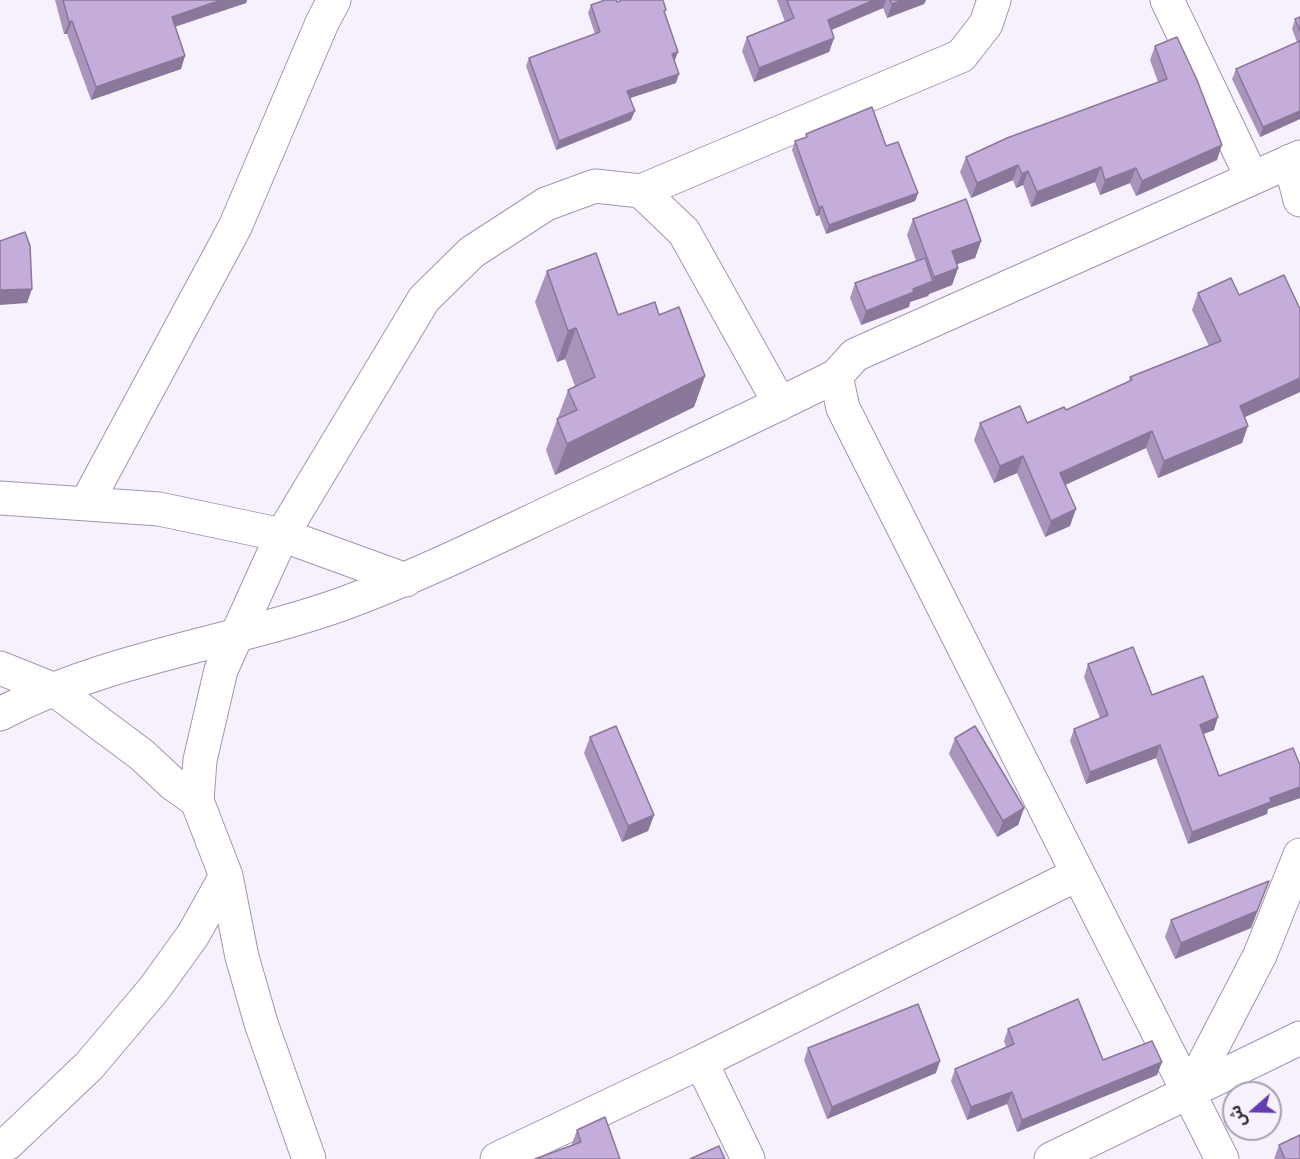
<!DOCTYPE html>
<html>
<head>
<meta charset="utf-8">
<style>
  body { margin:0 }
  #map { position:relative; width:1300px; height:1159px; overflow:hidden; background:#f7f1fe; font-family:"PT Sans Narrow","Noto Sans Arabic",sans-serif }
  canvas { display:block }
  .north { position:absolute; left:1222px; top:1081px; width:60px; height:60px; box-sizing:border-box; background:#f7f1fe; border:2px solid #a7a1ad; border-radius:50%; rotate:250deg; font-size:16px; font-weight:700; line-height:24px; text-align:center; color:#2e2834 }
  .north::after { content:''; display:block; margin:auto; width:21px; height:27px; background:#633cb4; clip-path:polygon(50% 0,100% 100%,50% 72%,0 100%) }
</style>
</head>
<body>
<div id="map">
<canvas width="1300" height="1159"></canvas>
<div class="north">ش</div>
</div>
<script>
const c = document.querySelector('canvas').getContext('2d');
c.lineJoin = 'round';
function strokePath(path, color, width, dash) {
  c.strokeStyle = color;
  c.lineWidth = width;
  c.lineCap = dash ? 'butt' : 'round';
  c.setLineDash(dash || []);
  c.stroke(path);
}
function paint(path, color) {
  c.fillStyle = color;
  c.fill(path, 'evenodd');
}
const minor = new Path2D(`
  M1167,0L1252,178
  M1290,161L1300,200
  M641,191L961,56L986,24L994,0
  M0,498L159,509L282,535L406,580
  M86,504L235,227L322,23L334,0
  M0,668L55,690L142,755L172,783L197,801
  M0,714C108,657 231,644 345,603C418,576 487,542 557,509C650,465 744,422 836,376
  M701,1062L1078,874
  M1189,1092L1260,955L1300,855
  M0,1147L8,1143L89,1066L154,989L193,935L226,876
  M309,1159L261,1023L242,957L226,876L197,801L200,760L221,670L282,535L424,299L472,252L546,204L595,186L641,191L684,232L780,404
  M497,1159L701,1062L748,1159
  M1051,1159L1300,1038
  M1222,1159L843,408L836,376L855,355L1300,157`);
const wall = new Path2D(`
  M55,0H247L246,3L175,27L181,69L91,100L67,34H64Z
  M777,0H926L924,4L887,18L883,8L832,30L834,38L829,52L754,82L742,51L747,37L785,22Z
  M617,2L665,14L678,52L674,60L676,83L630,98L631,120L556,150L526,66L529,58L595,34L588,13L591,5Z
  M1300,17V119L1260,137L1232,79L1236,69L1297,42L1292,29L1295,19Z
  M1155,46L1217,160L1136,196L1130,183L1100,195L1095,182L1031,207L1023,185L1016,188L1013,180L971,198L960,172L966,157L1158,82L1150,60Z
  M806,134L886,146L918,193L915,201L826,234L819,215L816,216L792,150L795,141L805,138Z
  M913,219L981,241L975,258L957,264L958,268L952,285L929,294L928,296L910,302L909,307L861,325L850,298L855,283L916,261L907,235Z
  M547,271L618,315H659L705,376L694,407L555,475L546,450L568,390L575,386L565,359L557,362L535,302Z
  M1198,293L1239,295L1300,392L1245,417L1242,443L1158,478L1146,448L1065,485L1070,526L1045,537L1017,473L994,483L974,440L980,423H1027L1066,410L1129,382L1130,377L1209,346L1192,310Z
  M1088,664L1152,695L1214,730L1203,734L1219,776L1300,765V798L1268,809L1267,814L1188,844L1156,758L1086,784L1070,741L1074,729L1100,718L1084,677Z
  M590,737L654,815L648,831L622,842L584,753Z
  M955,738L1024,808L1018,825L997,837L949,754Z
  M1269,881L1251,928L1175,959L1165,937L1171,920Z
  M1008,1029L1103,1060L1162,1062L1157,1075L1017,1132L1007,1104L967,1120L951,1081L955,1069L1006,1047L1004,1041Z
  M808,1048L936,1073L827,1119L804,1060Z
  M577,1130L620,1159L572,1146V1144Z
  M1279,1145L1300,1159H1274Z`);
const shadedWall = new Path2D(`
  M221,0H247L246,3L167,29L172,17Z
  M874,0H886L883,8L823,33L828,20Z
  M902,0H926L924,4L887,18L892,4Z
  M72,21L67,34H64L69,22Z
  M834,38L829,52L754,82L759,68Z
  M678,52L675,60L669,62L672,54Z
  M185,56L181,69L91,100L96,87Z
  M679,74L676,83L624,100L627,91Z
  M635,111L631,120L556,150L559,141Z
  M1300,111V119L1260,137L1263,127Z
  M1222,145L1217,160L1136,196L1142,181Z
  M1018,165L1013,180L971,198L977,183Z
  M1101,167L1095,182L1031,207L1037,192Z
  M1136,168L1130,183L1100,195L1105,180Z
  M1028,171L1023,185L1016,188L1022,174Z
  M918,193L915,201L826,234L829,225Z
  M822,206L819,215L816,216L819,208Z
  M981,241L975,258L946,268L952,251Z
  M958,268L952,285L929,294L928,296L910,302L909,307L861,325L866,311L913,289L933,282L934,277Z
  M32,289L27,303L0,305V290Z
  M576,328L565,359L557,362L568,331Z
  M705,376L694,407L555,475L567,444Z
  M1300,378V392L1234,422L1240,406Z
  M1248,426L1242,443L1158,478L1164,461Z
  M1152,431L1146,448L1054,490L1060,473Z
  M1023,456L1017,473L994,483L1000,466Z
  M1076,509L1070,526L1045,537L1051,521Z
  M1218,717L1214,730L1195,737L1200,725Z
  M1160,745L1156,758L1086,784L1090,772Z
  M1300,787V798L1268,809L1267,814L1188,844L1192,832L1270,798Z
  M1024,808L1018,825L997,837L1003,821Z
  M654,815L648,831L622,842L628,826Z
  M1269,881L1251,928L1175,959L1181,943Z
  M940,1061L936,1073L827,1119L832,1107Z
  M1162,1062L1157,1075L1017,1132L1022,1120Z
  M1012,1092L1007,1104L967,1120L971,1107Z`);
const building = new Path2D(`
  M63,0H221L172,17L185,56L96,87L72,21L69,22Z
  M605,0H616L617,2L622,0H663L666,10L664,11L678,52L672,54L679,74L627,91L635,111L559,141L529,58L600,32L591,5Z
  M787,0H874L828,20L834,38L759,68L747,37L794,18Z
  M890,0H902L892,4Z
  M1300,17V31L1295,19Z
  M1177,37L1197,80L1222,145L1142,181L1136,168L1105,180L1101,167L1037,192L1028,171L1022,174L1018,165L977,183L966,157L1007,138L1167,79L1155,46Z
  M1300,41V111L1263,127L1236,69Z
  M872,107L886,146L898,142L918,193L829,225L822,206L819,208L795,141L807,137L806,134Z
  M966,199L981,241L952,251L958,268L934,277L913,219Z
  M25,232L30,246L32,289L0,290V241Z
  M596,253L618,315L655,302L659,315L679,307L705,376L567,444L557,419L577,410L568,390L595,377L576,328L568,331L547,271Z
  M925,258L933,281L913,289L914,292L866,311L855,283Z
  M1284,275L1300,309V378L1240,406L1248,426L1164,461L1152,431L1060,473L1076,509L1051,521L1023,456L1000,466L980,423L1020,406L1027,423L1064,407L1066,410L1132,380L1130,377L1221,341L1198,293L1231,278L1239,295Z
  M1133,647L1152,695L1203,676L1218,717L1200,725L1219,776L1293,748L1300,765V787L1270,798L1271,802L1192,832L1160,745L1090,772L1074,729L1108,715L1088,664Z
  M616,726L654,815L628,826L590,737Z
  M975,726L1024,808L1003,821L955,738Z
  M1269,881L1257,911L1181,943L1171,920Z
  M1078,999L1103,1060L1152,1041L1162,1062L1022,1120L1012,1092L971,1107L955,1069L1014,1044L1008,1029Z
  M918,1004L940,1061L832,1107L808,1048Z
  M605,1117L620,1159H535L581,1142L577,1130Z
  M1300,1135V1159H1285L1279,1145Z
  M719,1146L725,1159H690Z`);
strokePath(minor, '#a394b2', 35);
strokePath(minor, '#fff', 33);
paint(wall, '#a994bc');
paint(shadedWall, '#897899');
paint(building, '#c4acdb');
strokePath(building, '#897899', 1.5);
</script>
</body>
</html>
